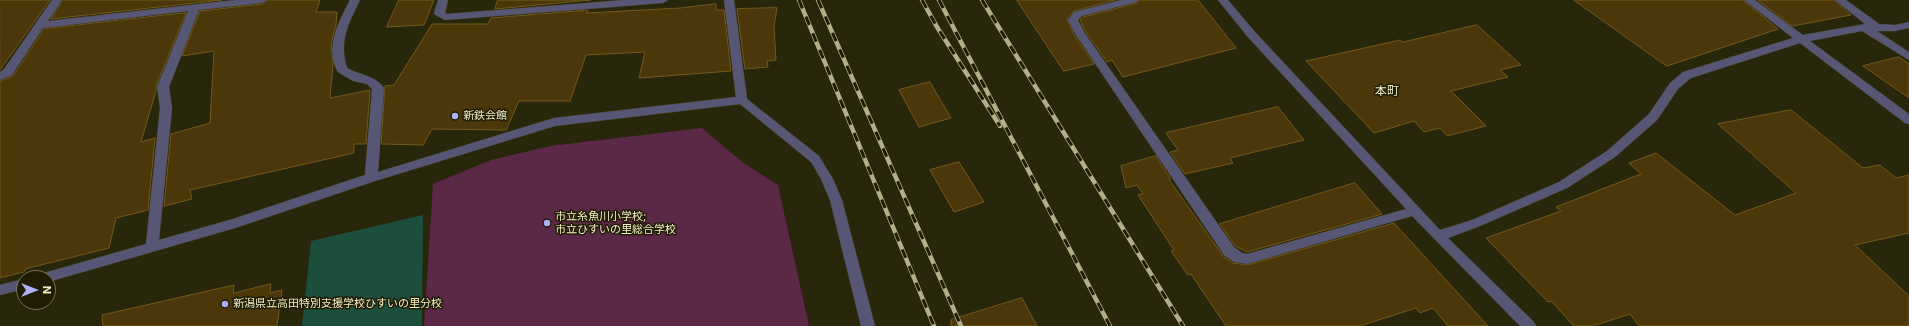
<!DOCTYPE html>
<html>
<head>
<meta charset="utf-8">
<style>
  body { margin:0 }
  #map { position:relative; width:1909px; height:326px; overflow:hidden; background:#28260b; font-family:Inter,sans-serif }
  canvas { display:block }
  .north { position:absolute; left:16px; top:270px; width:40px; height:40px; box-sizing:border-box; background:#1f1c03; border:1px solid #737051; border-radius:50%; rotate:90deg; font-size:11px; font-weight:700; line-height:16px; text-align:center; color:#f2efc6 }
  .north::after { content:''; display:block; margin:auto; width:14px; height:18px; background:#b0aefa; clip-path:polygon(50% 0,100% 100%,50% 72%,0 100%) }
</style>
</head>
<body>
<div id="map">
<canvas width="1909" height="326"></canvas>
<div class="north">N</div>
</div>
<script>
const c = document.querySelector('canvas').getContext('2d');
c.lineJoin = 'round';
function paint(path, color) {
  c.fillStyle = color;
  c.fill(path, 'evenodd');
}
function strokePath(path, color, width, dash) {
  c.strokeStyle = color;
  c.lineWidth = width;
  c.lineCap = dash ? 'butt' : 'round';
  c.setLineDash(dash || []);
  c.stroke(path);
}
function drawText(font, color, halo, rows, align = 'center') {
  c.font = font + ' Inter,"Noto Sans JP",sans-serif';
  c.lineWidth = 3;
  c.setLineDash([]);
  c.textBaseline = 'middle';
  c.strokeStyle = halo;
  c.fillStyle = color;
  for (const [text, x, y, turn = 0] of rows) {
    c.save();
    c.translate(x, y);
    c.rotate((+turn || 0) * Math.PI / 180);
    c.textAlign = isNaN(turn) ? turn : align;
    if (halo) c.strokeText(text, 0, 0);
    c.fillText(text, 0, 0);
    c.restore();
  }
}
const green = new Path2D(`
  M702,128L742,162L778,185L809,326H424L433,184L491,160L550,146Z`);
const water = new Path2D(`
  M423,215L422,326H302L311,241Z`);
const building = new Path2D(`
  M0,0H50L0,70Z
  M63,0H222L51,19Z
  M268,0H320L316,12H337L336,25L331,44L333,64L330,98L370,90L366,144H354V153L190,190L192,199L164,206L171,134L210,123L214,51L182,56L200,11L262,4Z
  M399,0H434L424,25L387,27Z
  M498,0H591L495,9Z
  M1017,0H1115L1074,11L1067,19L1073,33L1094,64L1064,71Z
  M1139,0H1198L1236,48L1123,77L1112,60L1107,62L1085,31L1080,20L1083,17L1137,3Z
  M1574,0H1743L1778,29L1667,66Z
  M1758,0H1834L1851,15L1793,26Z
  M716,4V10H724L731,71L639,78L645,52L586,55L570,101H519L506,130L432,129L423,145L381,144L385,86L394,85L432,24H488L491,18L588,10L587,13L680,8Z
  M777,8L774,26L776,60L767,61L768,67L745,69L737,9Z
  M186,13L156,86V91L141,142L155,138L148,210L116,218L109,248L25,269L24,272L0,278V81L13,76L44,29Z
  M1477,25L1521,65L1500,70L1508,77L1451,91L1486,126L1447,136L1440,128L1424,132L1414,121L1374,133L1306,61L1400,40L1402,42Z
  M1899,57L1909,64V98L1863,66Z
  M930,82L951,118L919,127L899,90Z
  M1278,107L1304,140L1230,158L1233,163L1185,174L1170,152L1178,150L1166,133Z
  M1791,110L1863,168L1880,165L1896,178L1909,175V233L1855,245L1909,296V326H1639L1630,314L1593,326H1574L1551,301L1548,302L1486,238L1561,211L1556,207L1641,174L1629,163L1656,153L1735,215L1796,193L1718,124Z
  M1156,156L1170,178V181L1223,256L1233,263L1247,265L1394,223L1488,326H1448L1433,308L1420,313L1416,308L1360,326H1226L1191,274L1188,275L1171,251L1174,250L1138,195L1143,194L1137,185L1126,188L1121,166Z
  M959,162L984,202L954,212L930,170Z
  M1355,183L1382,214L1247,252L1235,246L1220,224Z
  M271,284L270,293L282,290L277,326H103L102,315L234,285L233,293Z
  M1022,298L1037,326H951V320Z`);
const minor = new Path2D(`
  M52,0H62L48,21L235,0H267L262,3L199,10L169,87L172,108L159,240L233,219L365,175L372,89L367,84L353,81L338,72C324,49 339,21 350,0H360C348,25 339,40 347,68C360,75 376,76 384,88L378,172L554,118L736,97L724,0H734L747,99L819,156L833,179L842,200L875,326H861L830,200L821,179L811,162L740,104L555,126L375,181L235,228L48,282V278H37L39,274L44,273L146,244L160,108L157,87L188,11L43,28L12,75L0,80V72L4,69Z
  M438,0H448L445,13L447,14L624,0H668L663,3L445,20L434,14Z
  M1121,0H1138L1137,2L1082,16L1078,20L1084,32L1234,247L1242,253L1247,254L1406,209L1247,36L1218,0H1228L1255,32L1440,230L1472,220L1559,182L1607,151L1649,114L1670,83L1683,72L1793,38L1744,0H1755L1803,35L1865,24L1835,0H1846L1879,24L1895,25L1909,22V28L1895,31H1877L1909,52V60L1862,31L1810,41L1909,114V124L1905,123L1800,43L1691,78L1678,89L1657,120L1615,157L1567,188L1480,226L1448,238L1534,322L1536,326H1520L1412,216L1247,264L1234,262L1224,255L1074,32L1068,20L1074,12Z
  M24,279V289L0,295V285Z`);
const rail = new Path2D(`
  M799,0L934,326
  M818,0L961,326
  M922,0L937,27L1000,126
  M939,0L1110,326
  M982,0L1183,326`);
const markers = [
  [455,116,4,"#b0aefa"],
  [547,223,4,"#b0aefa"],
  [225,304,4,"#b0aefa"]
];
const poiNames = [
  ["新鉄会館",463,116],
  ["市立糸魚川小学校;",555,217],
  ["市立ひすいの里総合学校",555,230],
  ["新潟県立高田特別支援学校ひすいの里分校",233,304]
];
const neighbourhoodNames = [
  ["本町",1387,91]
];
paint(green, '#5b2847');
paint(water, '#1b4f3b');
paint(building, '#4a380b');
strokePath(building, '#74591b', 1);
strokePath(minor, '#444225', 1);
paint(minor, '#575775');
strokePath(rail, '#b2af8b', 4.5);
strokePath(rail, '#1f1c03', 3, [9]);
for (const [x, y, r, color] of markers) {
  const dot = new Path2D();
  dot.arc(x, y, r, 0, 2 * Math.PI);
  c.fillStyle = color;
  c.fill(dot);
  strokePath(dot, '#1f1c03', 1.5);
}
drawText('11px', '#f2efc6', '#1f1c03', poiNames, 'left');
drawText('12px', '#f2efc6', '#1f1c03', neighbourhoodNames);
</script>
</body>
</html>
